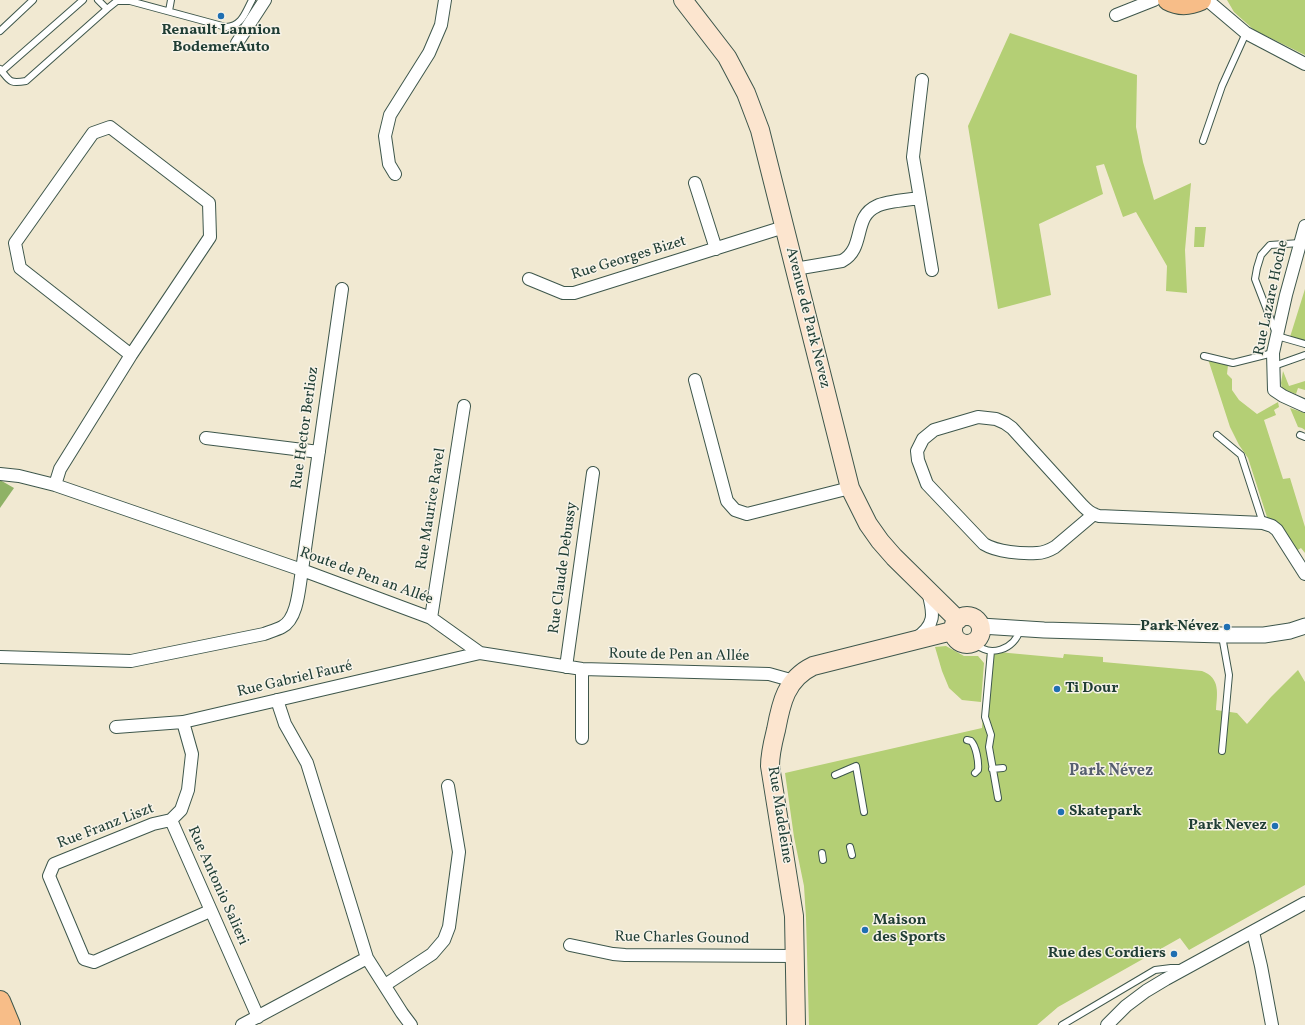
<!DOCTYPE html>
<html>
<head>
<meta charset="utf-8">
<style>
  body { margin:0 }
  canvas { display:block; background:#f1e9d2 }
</style>
</head>
<body>
<canvas width="1305" height="1025"></canvas>
<script>
const c = document.querySelector('canvas').getContext('2d');
c.lineJoin = 'round';
function paint(path, color) {
  c.fillStyle = color;
  c.fill(path, 'evenodd');
}
function strokePath(path, color, width, dash) {
  c.strokeStyle = color;
  c.lineWidth = width;
  c.lineCap = dash ? 'butt' : 'round';
  c.setLineDash(dash || []);
  c.stroke(path);
}
function drawText(font, color, halo, rows, align = 'center') {
  c.font = font + ' Vollkorn,serif';
  c.lineWidth = 3;
  c.setLineDash([]);
  c.textBaseline = 'middle';
  c.strokeStyle = halo;
  c.fillStyle = color;
  for (const [text, x, y, turn = 0] of rows) {
    c.save();
    c.translate(x, y);
    c.rotate((+turn || 0) * Math.PI / 180);
    c.textAlign = isNaN(turn) ? turn : align;
    if (halo) c.strokeText(text, 0, 0);
    c.fillText(text, 0, 0);
    c.restore();
  }
}
const green = new Path2D(`
  M1227,0H1305V55L1254,30L1234,12Z
  M1010,33L1137,75L1136,127L1143,162L1154,200L1191,183L1185,250L1187,293L1166,291L1167,266L1136,212L1123,217L1104,164L1096,166L1103,194L1039,224L1051,295L998,309L968,126Z
  M1195,227H1206L1204,247H1194Z
  M1305,289V342L1290,337Z
  M1208,359L1228,365L1227,374L1232,379V390L1239,400L1257,414L1278,402L1279,407L1274,410L1276,415L1264,420L1283,479L1290,478L1305,527V553L1301,548L1296,551L1280,528L1267,517L1248,458L1239,445L1230,427Z
  M1283,371L1289,386L1305,381V390L1298,388L1296,394L1282,389L1281,383Z
  M1290,408L1305,413V430L1302,428L1298,427Z
  M946,646L964,656H978L984,663L981,702L962,700L949,688L942,671L935,647Z
  M987,651L1063,658L1064,654L1103,657V662L1202,671C1221,678 1217,694 1216,710L1237,713L1247,724L1271,697L1298,670L1305,682V885L1189,950L1180,938L1058,1007L1037,1025H809L806,918L804,886L794,837L785,773L982,728Z`);
const forest = new Path2D(`
  M0,480L14,488L0,508Z`);
const service = new Path2D(`
  M98,0L107,9
  M169,11L171,0
  M0,31L33,0
  M0,69C10,81 9,84 26,81L107,9L117,1H130L226,27C242,26 245,13 252,0
  M2,71L83,0
  M1203,141L1222,86L1246,33
  M1300,243L1270,245L1261,255L1257,268L1255,279L1277,336L1305,344
  M1204,356L1233,363L1273,353
  M1274,366L1305,355
  M1217,435L1241,455L1263,523
  M1300,435L1305,437
  M1222,636L1229,675L1222,751
  M975,643C989,658 1015,650 1020,629
  M991,651L985,717L991,735L989,747L998,798
  M967,740L971,741C976,746 979,762 978,770L975,773
  M992,769L1003,768
  M835,775L856,766L864,812
  M850,847L852,855
  M822,853L823,860
  M1062,1025L1155,970L1171,968H1181`);
const minor = new Path2D(`
  M1207,0L1246,33L1305,64
  M1116,15L1154,0
  M237,43L265,0
  M922,80L913,157L932,270
  M395,174L389,164L385,136L390,115L429,53L441,25L445,0
  M695,183L716,249
  M1305,226L1286,295L1273,353L1274,390L1283,396L1305,406
  M795,269L842,261C866,248 852,217 877,206C887,201 908,200 920,198
  M529,279L563,293H574L784,227
  M695,380L727,501L735,510L747,514L850,488
  M206,438L319,452
  M0,474L19,476L55,485L302,570L431,618L480,653L582,669L769,674L794,681
  M55,485L60,469L131,355L20,268L15,243L93,133L110,127L209,203L210,237L131,355
  M1094,514L1055,547C1050,550 1044,553 1037,553C1022,554 997,552 984,544L927,484L918,460L917,451L923,439L934,430L978,417L996,419L1005,423L1012,428L1082,505C1087,510 1091,514 1099,516L1263,523L1272,526L1277,530L1305,574
  M431,618L464,406
  M915,639C936,625 934,614 928,592
  M0,657L131,661L264,634C269,632 276,630 282,627C298,619 299,587 302,570L342,289
  M566,667L593,473
  M277,700L285,724L307,763L367,958L402,1013L411,1025
  M183,722L192,754L188,790L181,810L171,820L258,1017
  M116,727L183,722L480,653
  M582,738V669
  M171,820L153,824L54,864L49,876L84,959L94,962L210,911
  M1253,932L1261,966L1272,1025
  M570,945L613,954L625,955L795,956
  M385,985L432,954L444,940L449,927L459,852L448,786
  M242,1025L367,958
  M1107,1025L1126,1006L1146,991L1166,979L1305,903`);
const tertiary = new Path2D(`
  M981,626L1044,630L1222,635H1264L1290,631L1305,626`);
const secondary = new Path2D(`
  M683,0L727,57L746,93L760,130L850,488L868,524L880,541L894,557L958,620
  M953 630a14 14 0 1 1 28 0a14 14 0 1 1-28 0Z
  M796,1025L794,916L770,766C770,753 773,742 776,730C781,703 786,679 813,666L952,631`);
const primary = new Path2D(`
  M1168,0C1179,6 1190,5 1201,0
  M0,1001L10,1025`);
const markers = [
  [221,16,4,"#1f6fb2"],
  [1227,627,4,"#1f6fb2"],
  [1057,689,4,"#1f6fb2"],
  [1061,812,4,"#1f6fb2"],
  [1275,826,4,"#1f6fb2"],
  [865,930,4,"#1f6fb2"],
  [1174,954,4,"#1f6fb2"]
];
const poiNames = [
  ["Renault Lannion",221,31,"center"],
  ["BodemerAuto",221,48,"center"],
  ["Park Névez",1219,627],
  ["Ti Dour",1065,689,"left"],
  ["Skatepark",1069,812,"left"],
  ["Park Nevez",1267,826],
  ["Maison",873,921,"left"],
  ["des Sports",873,938,"left"],
  ["Rue des Cordiers",1166,954]
];
const streetNames = [
  ["Rue Georges Bizet",629,259,-17],
  ["Rue Lazare Hoche",1272,298,-78],
  ["Avenue de Park Nevez",807,318,76],
  ["Rue Hector Berlioz",306,428,-82],
  ["Rue Maurice Ravel",432,509,-81],
  ["Rue Claude Debussy",564,568,-82],
  ["Route de Pen an Allée",366,577,20],
  ["Route de Pen an Allée",679,656,1],
  ["Rue Gabriel Fauré",295,680,-13],
  ["Rue Madeleine",779,815,81],
  ["Rue Franz Liszt",106,827,-21],
  ["Rue Antonio Salieri",217,886,66],
  ["Rue Charles Gounod",682,939,1]
];
const neighbourhoodNames = [
  ["Park Névez",1111,772]
];
paint(green, '#b4cf75');
paint(forest, '#8fb266');
strokePath(service, '#3e574c', 8);
strokePath(minor, '#3e574c', 14);
strokePath(tertiary, '#3e574c', 17);
strokePath(secondary, '#3e574c', 20);
strokePath(primary, '#3e574c', 22);
strokePath(service, '#fff', 6);
strokePath(minor, '#fff', 12);
strokePath(tertiary, '#fff', 15);
strokePath(secondary, '#fce5cf', 18);
strokePath(primary, '#f7bd88', 20);
for (const [x, y, r, color] of markers) {
  const dot = new Path2D();
  dot.arc(x, y, r, 0, 2 * Math.PI);
  c.fillStyle = color;
  c.fill(dot);
  strokePath(dot, '#f7f3e8', 1.5);
}
drawText('bold 15px', '#1f3d34', '#f7f3e8', poiNames, 'right');
drawText('15px', '#1f3d34', '#f7f3e8', streetNames);
drawText('bold 16px', '#565f70', '#f7f3e8', neighbourhoodNames);
</script>
</body>
</html>
